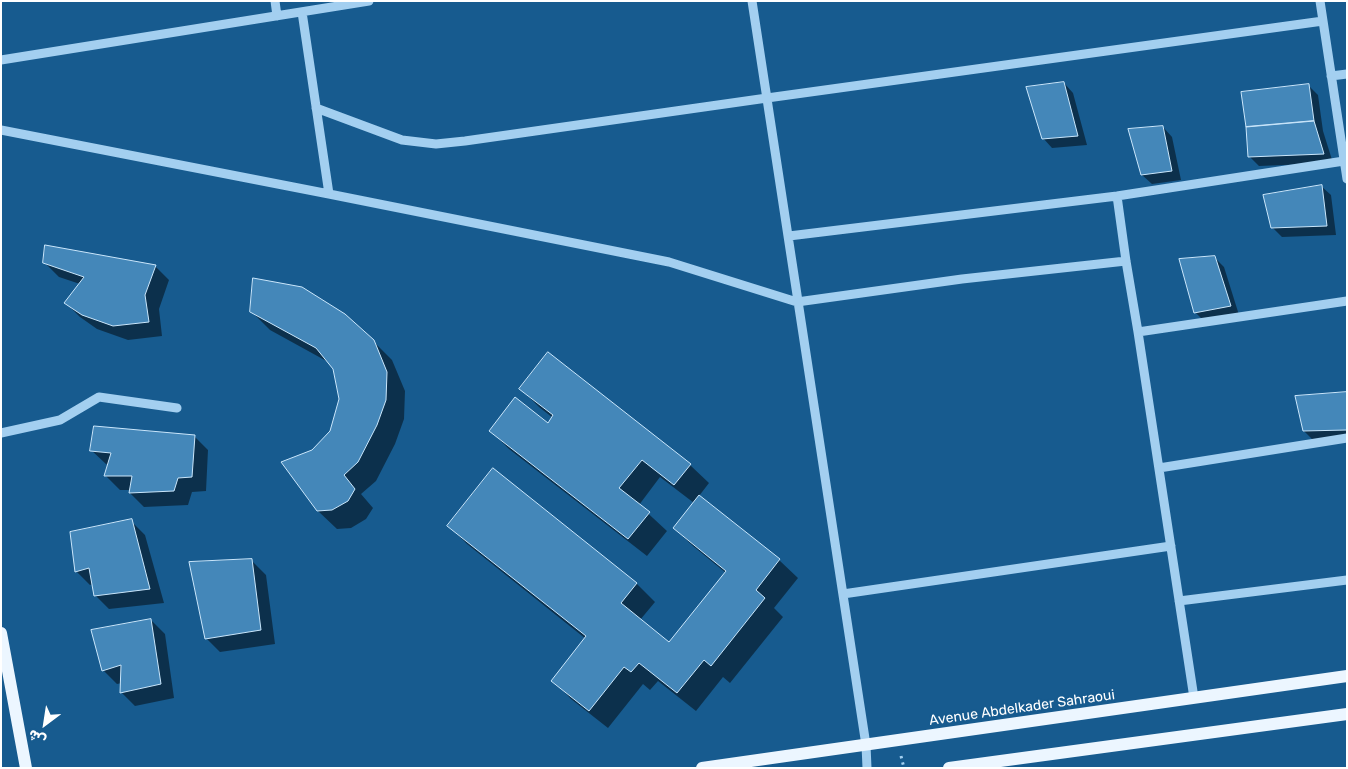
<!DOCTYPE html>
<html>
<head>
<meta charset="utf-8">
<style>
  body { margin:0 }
  #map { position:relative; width:1348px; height:769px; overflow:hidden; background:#175b8f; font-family:Rubik,Vazirmatn,sans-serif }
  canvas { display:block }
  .frame { position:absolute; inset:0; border:2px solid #fff; pointer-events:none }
  .north { position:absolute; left:20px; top:699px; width:50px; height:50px; -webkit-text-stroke:4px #175b8f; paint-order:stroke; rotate:211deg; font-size:14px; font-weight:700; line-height:20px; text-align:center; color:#fff }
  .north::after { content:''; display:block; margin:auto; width:18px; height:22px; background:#fff; clip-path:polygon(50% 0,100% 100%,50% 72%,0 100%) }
</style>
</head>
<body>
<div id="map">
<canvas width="1348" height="769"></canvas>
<div class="frame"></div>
<div class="north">ش</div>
</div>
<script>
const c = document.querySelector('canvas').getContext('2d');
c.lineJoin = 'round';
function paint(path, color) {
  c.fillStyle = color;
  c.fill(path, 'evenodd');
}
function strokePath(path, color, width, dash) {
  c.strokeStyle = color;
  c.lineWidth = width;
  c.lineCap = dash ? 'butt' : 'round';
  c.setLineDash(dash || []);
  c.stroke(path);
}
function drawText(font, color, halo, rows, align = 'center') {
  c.font = font + ' Rubik,sans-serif';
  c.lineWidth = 4;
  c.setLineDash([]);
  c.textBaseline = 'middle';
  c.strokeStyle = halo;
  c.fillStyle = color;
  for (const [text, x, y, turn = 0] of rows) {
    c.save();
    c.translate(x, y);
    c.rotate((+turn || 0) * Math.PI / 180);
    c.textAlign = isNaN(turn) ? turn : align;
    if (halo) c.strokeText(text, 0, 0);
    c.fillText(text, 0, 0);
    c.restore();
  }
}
const shadow = new Path2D(`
  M1064,83L1073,93L1087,145L1052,148L1043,138Z
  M1308,85L1318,95L1323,131L1333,163L1259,166L1249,156Z
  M1163,127L1172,137L1181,180L1152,184L1142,175Z
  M1321,186L1331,195L1336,235L1282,237L1272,227Z
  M1215,258L1224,267L1239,315L1205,322L1195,312Z
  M44,262L155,266L169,280L159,309L162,336L128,340L97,329L80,317L66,303L80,284L59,277Z
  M251,311L373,341L392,360L405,391L404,419L395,444L376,481L361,494L373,508L366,519L351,528L337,529L318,511L313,451L331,432L340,399L334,368L330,363L270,330Z
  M521,389L690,465L709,483L699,496L779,560L798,578L774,608L783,617L730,683L723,677L696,711L658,681L650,690L643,684L608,728L571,699L553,680L586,639L467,544L449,526L494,470L637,584L655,602L640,620L670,644L726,573L693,546L674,528L694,503L660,477L639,505L667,531L647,556L509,449L491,431L548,424L553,418L539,407Z
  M1347,393V439L1313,440L1304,431Z
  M194,436L208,450L206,491L192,492L188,505L144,507L130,493L131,490H120L106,476L109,465L106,464L91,450Z
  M131,521L145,535L164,603L109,609L95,595L93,584L90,585L76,571Z
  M252,561L266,575L275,644L220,652L206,638Z
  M151,620L165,634L174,698L135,706L121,692L122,683L117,684L103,670Z`);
const building = new Path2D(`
  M1064,82L1078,136L1042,139L1026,87Z
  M1309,84L1314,121L1246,127L1241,92Z
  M1314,121L1324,154L1248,157L1246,127Z
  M1163,126L1172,171L1141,175L1128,129Z
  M1322,185L1327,226L1271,228L1263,195Z
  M45,245L156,265L145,295L149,322L113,326L82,315L64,303L84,277L43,263Z
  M1215,256L1231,306L1194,313L1179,259Z
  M253,278L302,287L345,314L374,340L387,372L386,400L377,425L358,462L344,475L355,489L348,501L332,510L317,511L281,462L312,450L330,431L339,399L333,369L316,348L250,312Z
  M548,352L691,464L674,485L642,460L619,488L650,512L628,539L489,431L515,397L548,423L553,415L519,389Z
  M1347,392V430L1303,431L1295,396Z
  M94,426L195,435L192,477L178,478L174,491L129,493L132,476H104L111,453L90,451Z
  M493,468L637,583L621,603L669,642L726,571L673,528L699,495L780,559L756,590L765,598L711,666L704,660L677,693L639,663L631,672L624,667L589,711L551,681L586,636L447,526Z
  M132,519L150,589L94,596L89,568L75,572L70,532Z
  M252,559L261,630L205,639L189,562Z
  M151,619L161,684L120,693L121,665L102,671L91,630Z`);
const path = new Path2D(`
  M901,756L904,768`);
const minor = new Path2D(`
  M275,1L277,16
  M752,1L866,745L867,768
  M1320,1L1347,179
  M302,12L329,194
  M1,60L369,1
  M1331,76L1347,74
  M316,108L402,140L436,144L465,141L767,98L1323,21
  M1,130L329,194L669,262L797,302L962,279L1126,261
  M1117,196L1126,261L1138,332L1194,698
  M789,236L1117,196L1344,161
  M1138,332L1347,301
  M1,433L60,420L99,397L177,408
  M1159,468L1347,438
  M843,594L1171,546
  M1179,601L1347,580`);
const major = new Path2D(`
  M1,633L26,768
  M702,768L1347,676
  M949,768L1347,714`);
const streetNames = [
  ["Avenue Abdelkader Sahraoui",1022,708,-8]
];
paint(shadow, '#0007');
paint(building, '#4487b9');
strokePath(building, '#cae6fb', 1);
strokePath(path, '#a3cff0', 3, [2.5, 4]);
strokePath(minor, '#a3cff0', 9);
strokePath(major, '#ecf6ff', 12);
drawText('14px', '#fff', '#175b8f', streetNames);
</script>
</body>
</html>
